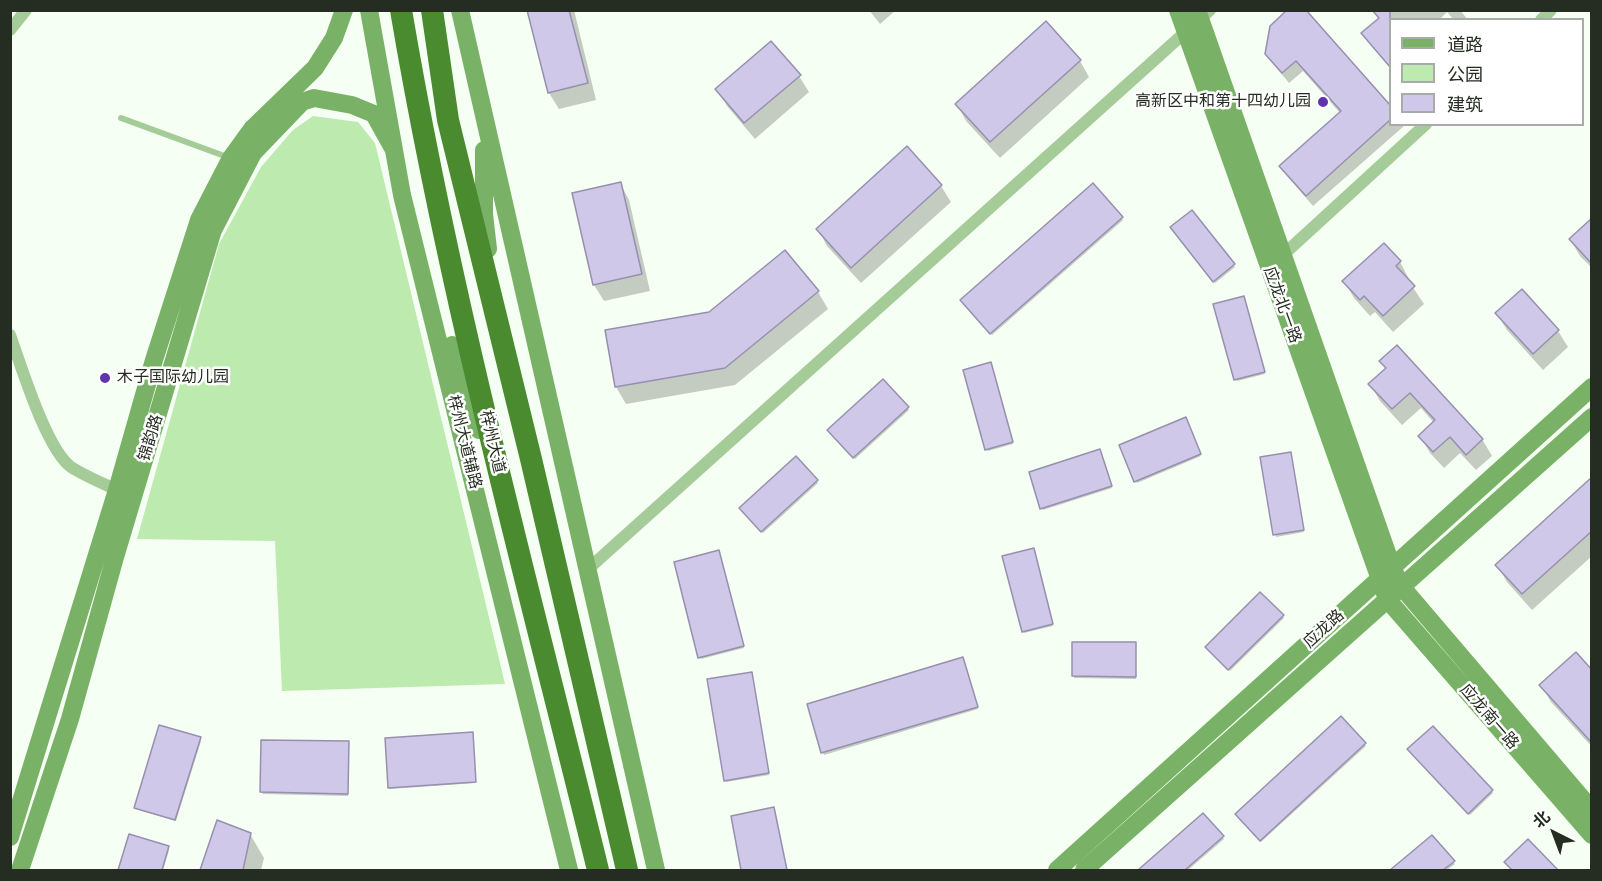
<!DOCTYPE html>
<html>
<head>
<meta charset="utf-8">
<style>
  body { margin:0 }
  #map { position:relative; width:1602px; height:881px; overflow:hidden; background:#f6fff3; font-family:"Fira Sans","Noto Sans SC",sans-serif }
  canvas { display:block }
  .frame { position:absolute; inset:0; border:12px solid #252d22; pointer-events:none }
  .legend { position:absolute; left:1389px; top:18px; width:195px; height:108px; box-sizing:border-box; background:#fff; border:2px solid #a8aba7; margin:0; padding:8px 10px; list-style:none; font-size:18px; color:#252d22 }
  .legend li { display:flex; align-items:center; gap:12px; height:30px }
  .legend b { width:30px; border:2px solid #a8aba7 }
  .north { position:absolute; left:1524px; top:803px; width:60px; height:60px; -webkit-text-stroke:4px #fff; paint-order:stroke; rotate:318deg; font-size:16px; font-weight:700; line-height:24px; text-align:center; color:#252d22 }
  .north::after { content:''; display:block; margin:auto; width:21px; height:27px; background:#252d22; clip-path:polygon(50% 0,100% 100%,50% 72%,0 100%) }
</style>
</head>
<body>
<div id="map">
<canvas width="1602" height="881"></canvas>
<div class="frame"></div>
<ul class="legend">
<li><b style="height:8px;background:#79b266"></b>道路</li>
<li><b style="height:16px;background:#bdeaae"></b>公园</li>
<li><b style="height:16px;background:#cfc8e8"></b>建筑</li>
</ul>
<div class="north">北</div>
</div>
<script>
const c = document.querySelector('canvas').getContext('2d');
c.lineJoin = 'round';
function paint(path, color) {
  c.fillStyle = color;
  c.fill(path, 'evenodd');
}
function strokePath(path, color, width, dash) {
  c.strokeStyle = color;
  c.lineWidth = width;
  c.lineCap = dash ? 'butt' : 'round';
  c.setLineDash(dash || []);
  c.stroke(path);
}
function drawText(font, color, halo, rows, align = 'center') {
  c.font = font + ' "Fira Sans","Noto Sans SC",sans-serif';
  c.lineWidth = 5;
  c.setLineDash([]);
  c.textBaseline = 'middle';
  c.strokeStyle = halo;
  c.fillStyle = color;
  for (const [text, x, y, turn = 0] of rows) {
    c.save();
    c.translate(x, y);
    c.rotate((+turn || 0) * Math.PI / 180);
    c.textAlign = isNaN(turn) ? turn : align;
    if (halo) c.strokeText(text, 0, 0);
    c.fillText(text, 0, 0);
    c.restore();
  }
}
const green = new Path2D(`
  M313,116L358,122L375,143L505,684L282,691L275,541L137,539L219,244L261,167L293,130Z`);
const shadow = new Path2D(`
  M528,10H574L596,100L559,109L549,93Z
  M869,10H896L880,24Z
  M1304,10L1390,107V124L1404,126L1313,206L1288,177L1281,166L1340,113L1303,71L1289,83L1274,65L1267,54Z
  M1373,10H1460L1468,20H1454L1447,12L1439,20H1390V67L1367,39L1380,19Z
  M1080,61L1089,77L1000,158L966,121L957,104Z
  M799,76L809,92L755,139L727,106L717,89Z
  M620,183L629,200L650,291L604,301L594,285L573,194Z
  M941,186L951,202L861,283L827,246L818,229Z
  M1192,212L1235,267L1215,283L1173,230Z
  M1122,218L1123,220L992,335L963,303Z
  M1592,220V268L1580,256L1570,239Z
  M1384,245L1400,262L1409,279L1408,280L1424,304L1393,332L1375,312L1370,316L1354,298L1344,281Z
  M785,252L818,292L828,309L735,385L626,404L616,387L607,332L710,313Z
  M1244,300L1265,374L1237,381L1236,379Z
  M1497,314L1558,331L1568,347L1543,370L1507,330Z
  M1381,361L1482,439L1492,456L1476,470L1460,453L1444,468L1430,453L1420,436L1434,423L1421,408L1402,425L1380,401L1370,384L1386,370Z
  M991,366L1013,444L988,451L987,449Z
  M907,408L909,410L855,459L830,432Z
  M1185,419L1201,456L1137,483L1121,446Z
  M1101,453L1112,488L1043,510L1042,508Z
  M1291,456L1304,532L1276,537L1262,459Z
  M1592,479V556L1532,610L1507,582L1497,565Z
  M817,481L818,483L763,533L742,511Z
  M1035,552L1053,626L1024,633L1023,631Z
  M720,554L744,648L701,659L700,657Z
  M1283,616L1284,618L1230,671L1208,649Z
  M1073,643L1135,644L1136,679L1074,678Z
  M964,661L978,709L824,755L823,753Z
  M1592,672V747L1551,702L1541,685Z
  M752,675L769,775L726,782L725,780Z
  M1433,728L1493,793L1470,815L1410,752Z
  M473,736L476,783L390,789L389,787Z
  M200,739L201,741L176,821L136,809L135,807Z
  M348,743V796L263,794L261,792Z
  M1365,744L1366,746L1261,842L1238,817Z
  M775,811L786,870H743L733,817Z
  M1203,815L1224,839L1188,870H1141Z
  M218,822L250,834L264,858L261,870H201Z
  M130,836L168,848L169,850L163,870H119Z
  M1432,837L1455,864L1447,870H1392Z
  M1528,841L1556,870H1513L1507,864Z`);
const building = new Path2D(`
  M527,10H569L588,83L548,93Z
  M1287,10H1306L1390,105V120L1306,196L1279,166L1341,111L1296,61L1282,73L1265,54L1270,26Z
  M1372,10H1390V67L1361,33L1379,18Z
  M1046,21L1081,60L990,142L955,104Z
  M771,41L801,75L744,123L715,89Z
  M907,146L942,185L851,268L816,229Z
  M621,182L642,274L593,285L572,193Z
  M1093,183L1123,217L990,334L960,300Z
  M1192,210L1235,264L1213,282L1170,227Z
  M1592,218V264L1569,239Z
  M1384,243L1401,261L1396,266L1415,286L1383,316L1364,296L1360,300L1342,281Z
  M785,250L819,291L725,368L615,387L605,330L709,312Z
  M1522,289L1559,330L1533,354L1495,313Z
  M1244,296L1265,372L1234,380L1213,304Z
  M1397,345L1483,439L1466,455L1450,437L1433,452L1418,436L1435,420L1410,393L1392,409L1368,384L1386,368L1379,361Z
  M991,362L1013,442L985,450L963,370Z
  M883,379L909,407L853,458L827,430Z
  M1186,417L1201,454L1134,482L1119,445Z
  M1100,449L1112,486L1040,509L1029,472Z
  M1291,452L1304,530L1273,535L1260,457Z
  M796,456L818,480L761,532L739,508Z
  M1592,477V531L1522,594L1495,565Z
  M1034,548L1053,624L1022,632L1002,556Z
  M719,550L744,646L698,658L674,562Z
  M1260,592L1284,615L1228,670L1205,647Z
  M1072,642H1136V677L1072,676Z
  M1576,652L1592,670V743L1539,685Z
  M963,657L978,707L821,753L807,704Z
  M752,672L769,773L724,781L707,679Z
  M1341,716L1366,743L1260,841L1235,814Z
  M159,725L201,737L175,820L134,808Z
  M1433,726L1493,790L1468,814L1407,749Z
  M473,732L476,782L388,788L385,738Z
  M261,740L349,741L348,794L260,792Z
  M774,807L787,870H741L731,816Z
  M1203,813L1224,836L1185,870H1138Z
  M217,820L251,833L243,870H200Z
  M129,834L169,846L162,870H118Z
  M1432,835L1455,861L1443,870H1390Z
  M1528,839L1558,870H1512L1504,862Z`);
const lane = new Path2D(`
  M121,118L230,158`);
const street = new Path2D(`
  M1541,20L1551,10
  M10,30L26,10
  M1283,255L1426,124
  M10,335C21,365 46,449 71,467C85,476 102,483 117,490
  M587,570L1210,10`);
const secondary = new Path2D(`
  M369,10L402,195L569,870
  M460,10L656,870
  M1178,10L1387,599L1592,835
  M1197,10L1392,567L1401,586L1592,810
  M484,150V214L488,249
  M452,345L479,430
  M10,837L117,490L154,360L199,220L231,158L252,129L315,68L334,38L344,10
  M20,870L70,719L115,557L213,230L253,153L302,102L314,98L352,105L374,114L393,148
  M1057,870L1592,387
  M1084,870L1592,417`);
const highway = new Path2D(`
  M401,10C450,300 528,585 598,870
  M432,10L448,120L531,459L627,870`);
const markers = [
  [1323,102,6,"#6034ac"],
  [105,378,6,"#6034ac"]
];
const poiNames = [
  ["高新区中和第十四幼儿园",1311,102],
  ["木子国际幼儿园",117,378,"left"]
];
const streetNames = [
  ["应龙北一路",1282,305,70],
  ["锦韵路",151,438,-73],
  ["梓州大道辅路",464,442,76],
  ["梓州大道",492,442,77],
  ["应龙路",1324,629,-42],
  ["应龙南一路",1489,717,49]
];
paint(green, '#bdeaae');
paint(shadow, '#0003');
paint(building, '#cfc8e8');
strokePath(building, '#9690ae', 1.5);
strokePath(lane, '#a5cb99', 6);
strokePath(street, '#a5cb99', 12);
strokePath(secondary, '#79b266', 18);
strokePath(highway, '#498b2e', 22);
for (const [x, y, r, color] of markers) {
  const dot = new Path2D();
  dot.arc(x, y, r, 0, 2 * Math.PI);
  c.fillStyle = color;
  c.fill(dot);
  strokePath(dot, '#fff', 2);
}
drawText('16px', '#252d22', '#fff', poiNames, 'right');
drawText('16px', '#252d22', '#fff', streetNames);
</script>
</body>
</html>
